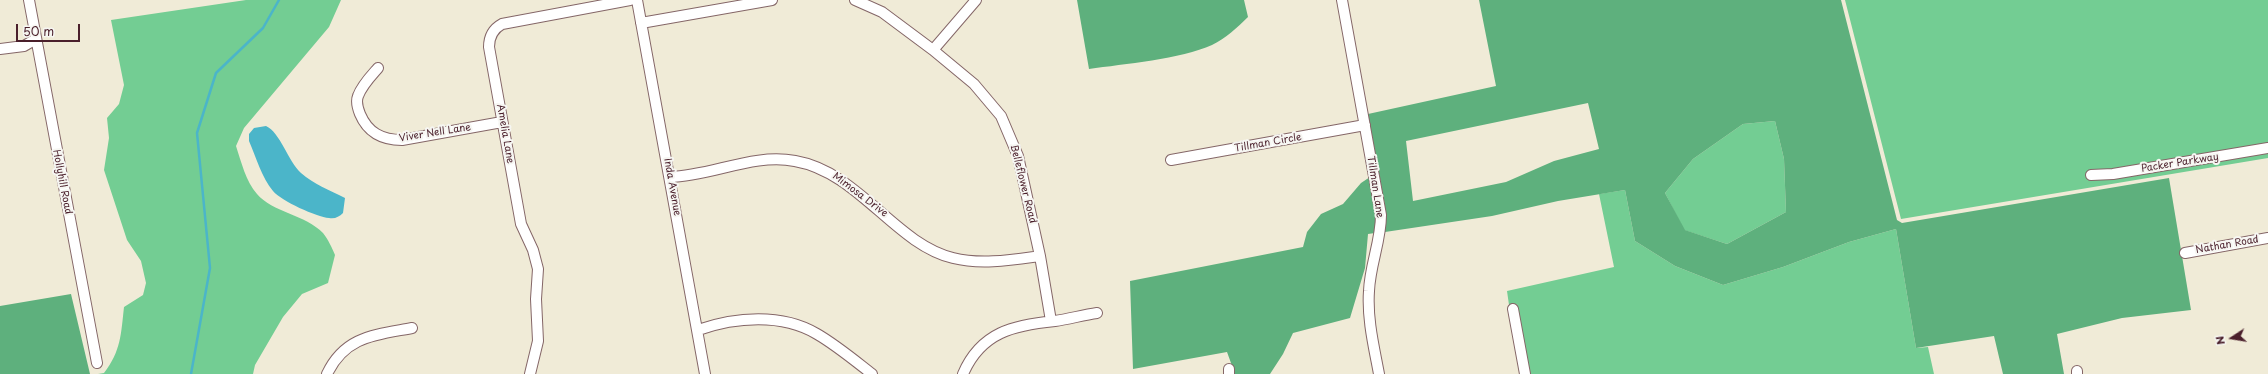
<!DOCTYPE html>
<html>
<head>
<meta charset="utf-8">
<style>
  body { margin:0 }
  #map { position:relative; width:2268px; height:374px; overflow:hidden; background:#f0ebd7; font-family:"Playpen Sans",sans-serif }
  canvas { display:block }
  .north { position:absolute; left:2212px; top:318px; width:40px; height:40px; -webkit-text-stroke:3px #f6f6f2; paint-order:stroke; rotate:258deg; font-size:11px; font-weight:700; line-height:16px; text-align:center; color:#4a1f2b }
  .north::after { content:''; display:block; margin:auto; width:14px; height:18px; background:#4a1f2b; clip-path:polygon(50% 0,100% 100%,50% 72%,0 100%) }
  .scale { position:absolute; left:16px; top:24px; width:64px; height:18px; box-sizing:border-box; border:2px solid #4a1f2b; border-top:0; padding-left:5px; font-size:12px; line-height:14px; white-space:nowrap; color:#4a1f2b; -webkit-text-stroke:3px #f6f6f2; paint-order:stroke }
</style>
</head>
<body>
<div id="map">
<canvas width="2268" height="374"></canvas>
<div class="north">N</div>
<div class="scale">50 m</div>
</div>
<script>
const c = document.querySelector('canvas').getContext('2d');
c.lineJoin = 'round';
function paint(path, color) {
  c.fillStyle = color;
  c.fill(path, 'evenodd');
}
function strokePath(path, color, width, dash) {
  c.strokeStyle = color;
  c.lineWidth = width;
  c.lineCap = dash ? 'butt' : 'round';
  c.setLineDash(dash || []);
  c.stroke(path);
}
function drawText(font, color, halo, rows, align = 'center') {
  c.font = font + ' "Playpen Sans",sans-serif';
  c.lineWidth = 4;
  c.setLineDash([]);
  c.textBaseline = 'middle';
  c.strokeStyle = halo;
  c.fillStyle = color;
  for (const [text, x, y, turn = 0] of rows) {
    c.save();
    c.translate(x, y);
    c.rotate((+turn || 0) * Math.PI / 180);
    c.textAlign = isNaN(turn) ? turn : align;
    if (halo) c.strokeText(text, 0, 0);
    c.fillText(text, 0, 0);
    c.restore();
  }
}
const green = new Path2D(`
  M246,0H341L329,27L244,128L236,146C241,161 246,182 257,194C272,212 306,215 323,233C328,239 332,248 335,255L328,283L302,294L283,317L255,365L253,374H98L104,373C121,351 121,334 124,307L143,295L146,283L141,261L127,240L104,170L109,138L107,118L119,104L124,85L111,20Z
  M1845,0H2268V158L1901,219Z
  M1775,121L1784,159L1786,212L1727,244L1684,230L1665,193L1693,159L1743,124Z
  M1625,190L1635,241L1675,266L1723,285L1783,267L1849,242L1896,229L1916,348L1928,347L1934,374H1530L1517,304L1509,305L1507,291L1614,267L1599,194Z`);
const forest = new Path2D(`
  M1077,0H1244L1248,17C1237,28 1226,38 1212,45C1181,59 1124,64 1089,69Z
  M1479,0H1841L1897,220L1902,223L2169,178L2191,310L2122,318L2057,334L2064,374H2003L1994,336L1916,348L1896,229L1849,242L1783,267L1723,285L1675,266L1635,241L1625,190L1558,201L1492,216L1385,232V206L1368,114L1496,86ZM1588,103L1599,149L1554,161L1506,182L1413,201L1406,141ZM1775,121L1784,159L1786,212L1727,244L1685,230L1665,193L1693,159L1743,124Z
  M1370,177L1376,215L1375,233L1368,234L1365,268L1350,318L1293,333L1283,354L1270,374H1235L1227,352L1133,369L1130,281L1303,247L1307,232L1321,214L1343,204L1361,183Z
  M71,294L90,374H0V306Z`);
const water = new Path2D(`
  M266,126C280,132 288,161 301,173C314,184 329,190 345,198L343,213C339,217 335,219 329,218C317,217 281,201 273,191C262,178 256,157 249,141V134L254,128Z`);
const stream = new Path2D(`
  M191,374L210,268L197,133L216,73L263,28L279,0`);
const street = new Path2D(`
  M29,0L97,363
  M637,0L705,374
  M855,0L882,12L933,50L974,84L1001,116L1018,156L1040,256L1051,321
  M1342,0L1381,215C1381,241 1370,265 1369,291C1367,319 1374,347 1379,374
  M641,23L772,0
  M0,49L24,46L36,39
  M933,50L976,0
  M378,68C371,76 362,85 358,96C356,101 358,109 360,114C368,133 382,140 402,140L502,122
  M1171,160L1365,125
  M2091,175L2113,174L2268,148
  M670,177C712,176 753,153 795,161C859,172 895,244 953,258C981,265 1011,260 1040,256
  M2185,253L2268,238
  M1513,309L1525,374
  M698,330C735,317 782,313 817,334C836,345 854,360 872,374
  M1229,369V374
  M327,374C345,336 375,335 412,328
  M530,374L538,341L536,299L538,269L533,250L521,224L489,47C489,37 493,29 502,24L630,0
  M963,374C981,332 1014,325 1055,321C1069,319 1083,315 1097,313
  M2077,374V371`);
const streetNames = [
  ["Viver Nell Lane",435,133,-9],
  ["Amelia Lane",505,134,80],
  ["Tillman Circle",1268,143,-10],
  ["Packer Parkway",2180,163,-9],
  ["Hollyhill Road",62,182,79],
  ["Belleflower Road",1023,184,76],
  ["Inda Avenue",672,187,80],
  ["Tillman Lane",1375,187,81],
  ["Mimosa Drive",860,195,37],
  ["Nathan Road",2227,245,-10]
];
paint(green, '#73cd93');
paint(forest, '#5eb07d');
paint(water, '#4bb5c9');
strokePath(stream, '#4bb5c9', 2.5);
strokePath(street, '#846667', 12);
strokePath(street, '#fff', 10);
drawText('10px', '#4a1f2b', '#f6f6f2', streetNames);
</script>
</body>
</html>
